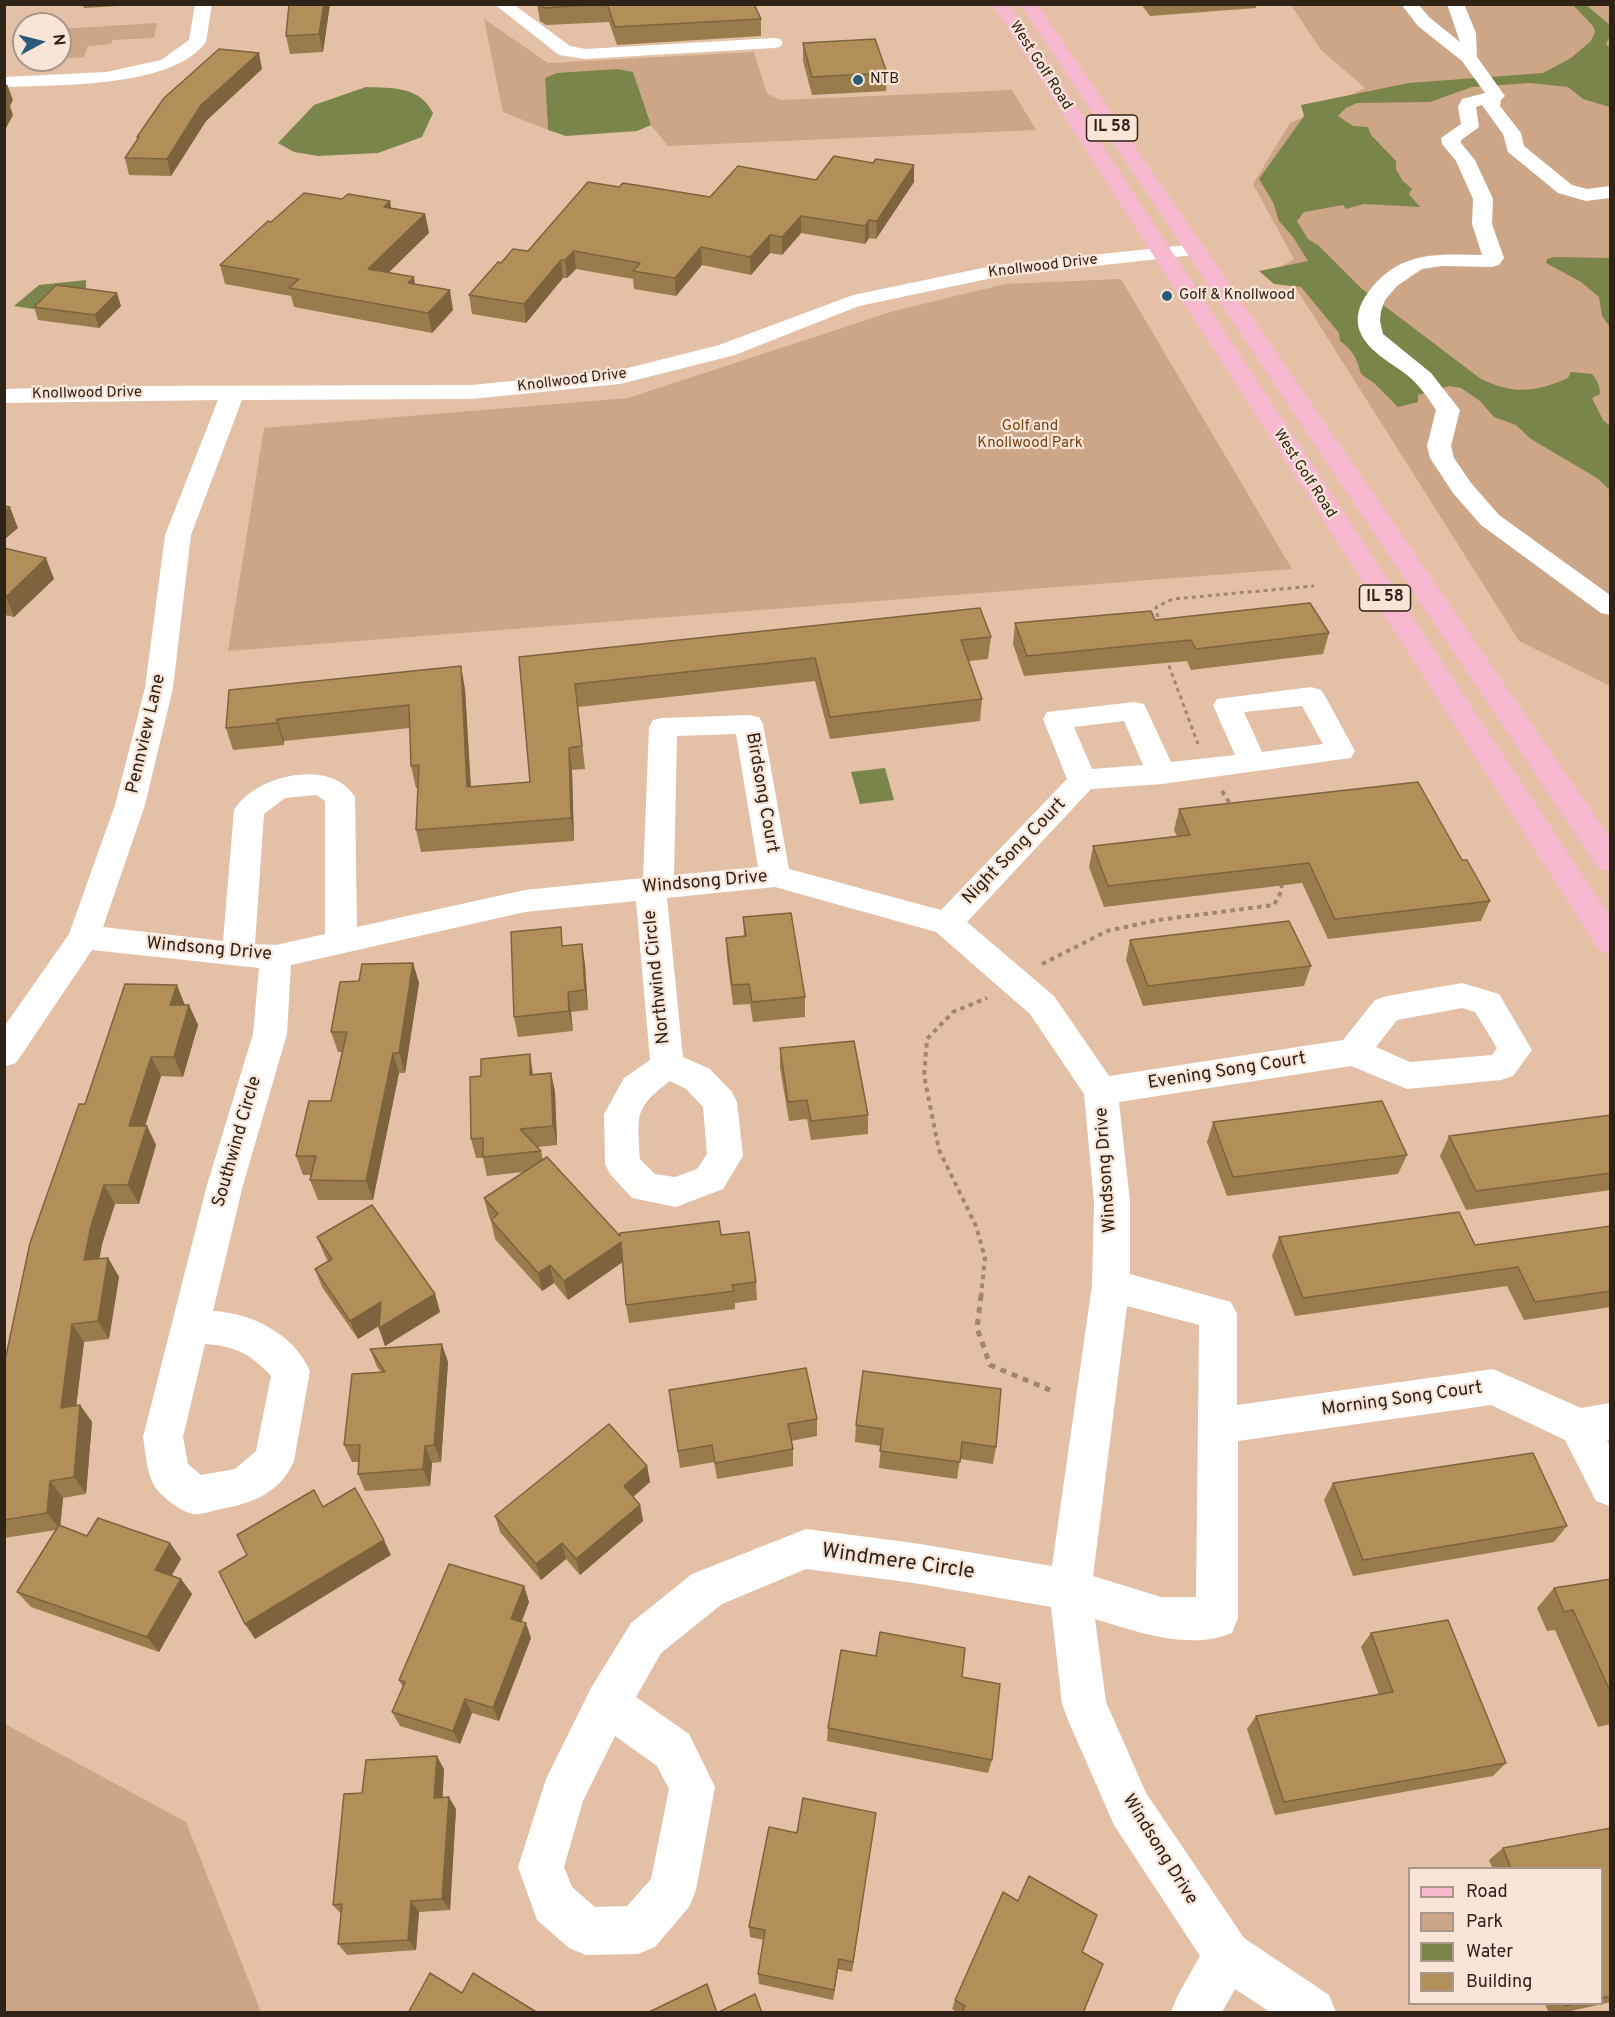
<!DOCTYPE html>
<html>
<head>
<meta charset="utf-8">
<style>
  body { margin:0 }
  #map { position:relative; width:1615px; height:2017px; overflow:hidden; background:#e4c0a6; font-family:Overpass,sans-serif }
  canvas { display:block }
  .frame { position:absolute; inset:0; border:6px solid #2f2217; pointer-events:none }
  .legend { position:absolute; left:1408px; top:1867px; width:195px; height:138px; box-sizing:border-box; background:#f8e5d7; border:2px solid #a8978a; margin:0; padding:8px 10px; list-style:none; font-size:18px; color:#2f2217 }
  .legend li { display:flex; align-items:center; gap:12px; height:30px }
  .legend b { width:30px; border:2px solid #a8978a }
  .north { position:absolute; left:12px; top:12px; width:60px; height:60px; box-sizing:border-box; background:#f8e5d7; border:2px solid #a8978a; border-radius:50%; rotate:83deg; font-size:16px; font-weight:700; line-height:24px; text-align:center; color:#2f2217 }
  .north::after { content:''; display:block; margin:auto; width:21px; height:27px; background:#2a5c79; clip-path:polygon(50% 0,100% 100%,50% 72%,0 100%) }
</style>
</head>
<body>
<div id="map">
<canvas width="1615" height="2017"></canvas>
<div class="frame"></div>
<ul class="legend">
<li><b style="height:8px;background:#f8b9d0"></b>Road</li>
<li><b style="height:16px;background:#cda587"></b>Park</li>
<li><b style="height:16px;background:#7a8549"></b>Water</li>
<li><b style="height:16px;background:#b28f58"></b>Building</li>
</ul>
<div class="north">N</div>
</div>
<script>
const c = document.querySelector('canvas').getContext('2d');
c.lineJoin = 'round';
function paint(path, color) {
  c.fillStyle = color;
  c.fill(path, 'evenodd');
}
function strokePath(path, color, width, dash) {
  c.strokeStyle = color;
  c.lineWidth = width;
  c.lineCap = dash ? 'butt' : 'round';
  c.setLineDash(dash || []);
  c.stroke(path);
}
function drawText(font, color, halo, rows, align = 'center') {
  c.font = font + ' Overpass,sans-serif';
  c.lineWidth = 4.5;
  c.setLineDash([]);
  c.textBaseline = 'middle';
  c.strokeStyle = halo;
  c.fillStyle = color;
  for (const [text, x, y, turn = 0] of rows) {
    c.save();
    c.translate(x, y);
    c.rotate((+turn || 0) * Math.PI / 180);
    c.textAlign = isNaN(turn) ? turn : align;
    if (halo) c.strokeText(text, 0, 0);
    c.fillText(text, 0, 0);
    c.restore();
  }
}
const green = new Path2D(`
  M1291,5H1610V686L1519,641L1282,266L1294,259L1253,184L1290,123L1365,88L1321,50Z
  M484,19L548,63L754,52L767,94L781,100L1012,90L1036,130L668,146L651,125L633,72L545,78L548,130L503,112Z
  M157,23L154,38L113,40L111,44L88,46L84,57L60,59V29Z
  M1121,279L1292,569L228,651L264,428L628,398L894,311L1005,284Z
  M5,1724L186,1822L261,2012H5Z`);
const water = new Path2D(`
  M1573,5H1586L1610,25V36L1606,44L1610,48V107L1583,99L1568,87L1530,83L1472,87L1430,102L1357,103L1346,108L1338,116L1353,126L1368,127L1371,135L1396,161V169L1402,180L1412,189L1409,194L1420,207L1364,204L1346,209L1343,205L1304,212L1297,221L1308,239L1318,245L1362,289L1481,379C1514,395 1536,392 1568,378L1571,372L1592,374C1597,380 1600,386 1600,394L1592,398L1603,420L1610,426V490L1597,478L1531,439L1516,425L1494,417L1480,401L1461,388L1449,386L1418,395V402L1398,407L1374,383L1361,374C1357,359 1353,350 1340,341L1339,333L1301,287L1274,284L1259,271L1308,261L1293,237L1279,221L1273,202L1259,179L1304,116L1301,105L1409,83L1543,73L1571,58L1591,41L1595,32L1593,26Z
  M617,69L633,72L651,125L637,131L566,136L548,130L545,78L557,73Z
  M366,87C392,88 420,86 433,113L422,137L378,153L318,156L294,152L278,143L314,105Z
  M1554,257L1610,258V327L1602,316L1599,297L1581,282L1546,263L1547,259Z
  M86,280V293L52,298L33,309L14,306L39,285Z
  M885,768L894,800L860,804L851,772Z`);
const pathFar2 = new Path2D(`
  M1159,625L1156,607L1173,599L1314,586
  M1166,658L1198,744`);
const pathFar1 = new Path2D(`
  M1222,791L1232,807
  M1042,964L1107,931L1158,920L1274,905L1282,890L1281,881
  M981,1297L985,1258L976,1226L939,1150L924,1076L927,1039L953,1012L987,998`);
const path = new Path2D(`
  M981,1295L977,1328L990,1365L1050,1390`);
const minor = new Path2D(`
  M195,4H212L206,42C173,88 56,85 4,87V77L106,72L161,60L189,40Z
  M494,4H513L570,46L585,49L774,38L780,39L783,43L780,47L774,48L585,59L559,55Z
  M1401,4H1418L1430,18L1460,42L1447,4H1464L1476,33L1477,57L1505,96L1501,100L1500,106L1521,133L1524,146L1572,185L1587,189L1610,186V198L1586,201L1558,193L1508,152L1503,134L1482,105L1476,107L1479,127L1461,140V143L1475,160L1493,199L1492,224L1504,258L1499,265L1492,267L1442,266L1422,269L1397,286L1385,300L1381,311L1380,321L1383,334L1431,373L1460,410L1451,446L1454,458L1471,483L1499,515L1610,595V615L1601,613L1481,525L1453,493L1430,458L1427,446L1436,410C1428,397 1419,385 1407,375C1392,363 1372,354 1362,336C1355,324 1357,309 1365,297C1396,251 1433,254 1482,255L1472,224L1473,199L1456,161L1442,144L1441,138L1461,124L1458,107L1462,99L1485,93L1462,61L1418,26Z
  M1196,244L1203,246L1206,250L1203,254L997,277L859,306L735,355L620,384L472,399L242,400L191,535L173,688L145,805L103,927L223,941L234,810C255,775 331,757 355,797L357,927L525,890L643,878L649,727L653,720L663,718L749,715L759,717L763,724L789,869L941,910L1067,779L1043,719L1047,712L1134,702L1144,704L1171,762L1235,755L1213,705L1217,699L1311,687L1321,690L1325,696L1355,751L1351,758L1162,784L1091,789L967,922L1054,996L1109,1076L1343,1040L1375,1000L1387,996L1462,983L1499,994L1532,1050L1513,1076L1501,1080L1407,1089L1351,1066L1119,1102L1130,1202V1274L1231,1302L1237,1314V1405L1493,1369L1581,1408L1610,1403V1439L1607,1440L1610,1447V1506L1596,1501L1565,1440L1491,1405L1238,1441V1618L1232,1633C1187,1651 1139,1632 1095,1619L1106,1702L1146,1793L1244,1938L1329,1995L1336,2012H1270L1235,1989L1222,2012H1171L1178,1995L1200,1956L1114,1825L1068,1720L1062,1704L1051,1607L914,1583L806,1569L722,1604L661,1653L636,1697L689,1734L715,1787L696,1890L689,1907L655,1947L638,1954L586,1955L569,1948L537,1920L518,1867L546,1779L591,1688L631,1623L692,1574L806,1529L914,1543L1052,1566L1092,1285L1094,1202L1084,1094L1030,1014L936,932L775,887L667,898L683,1057L710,1069L732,1092L737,1102L743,1156L723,1189L676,1207L632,1198L610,1174L605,1164L604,1114L624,1078L650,1060L636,901L525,912L291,965L287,1034L243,1185L213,1311C252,1313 294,1334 310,1371L294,1461C279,1495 250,1504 216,1510C209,1512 199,1515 193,1514C180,1511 162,1497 155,1487C146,1473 146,1453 143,1437L207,1185L253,1034L259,968L92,950L16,1063L4,1067V1027L69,934L115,805L145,688L165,535L218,400L4,403V389L100,386L472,385L620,370L719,345L853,295L997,265ZM1302,706L1323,744L1262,752L1244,712ZM1124,721L1143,765L1092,769L1074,727ZM736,734L758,867L674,875L677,736ZM316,795L325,801V934L276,945L255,944L264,814L285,798ZM1462,1008L1475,1012L1497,1048L1492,1055L1410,1062L1376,1047L1397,1020ZM670,1081L686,1089L703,1107L707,1154L697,1169L675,1177L655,1174L640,1159C638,1115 633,1109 670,1081ZM1127,1306L1199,1325L1196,1597H1161L1093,1576ZM205,1344C235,1346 251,1354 271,1376L256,1451L235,1469L201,1475L188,1464L183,1437ZM615,1736L657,1766L669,1789L651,1879L627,1906L595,1907L572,1887L564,1867L583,1801Z`);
const major = new Path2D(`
  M992,4H1009L1610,917V954L1599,950Z
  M1020,4H1037L1610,838V872L1599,869Z`);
const wall = new Path2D(`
  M83,4H135L134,5L84,8Z
  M330,4L323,52L290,54L286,36Z
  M537,4H754L761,19V36L617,45L609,22L546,25L540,21Z
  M1141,4H1257L1256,8L1150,16Z
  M803,43L887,73L886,91L812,95L803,61Z
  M262,69L206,121L171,176L129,175L125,158L138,139L137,137Z
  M873,163L914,165V182L876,239L869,238L865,244L801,233L782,255L770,253L751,275L702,265L676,296L634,289L633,279L576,269L567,278H563L526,323L472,314L469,295L501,263L528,251L619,187L710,197L816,180Z
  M342,199L390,201L391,208L425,214L429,233L388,273L415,284L453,310L432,333L294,307L291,296L225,284L220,265L271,222Z
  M121,306L99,328L38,320L34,307Z
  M4,548L54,579L14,617L4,615Z
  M1015,623L1329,633L1323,654L1191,670L1187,661L1024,676L1013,644Z
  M991,637L988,659L969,661L982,699L980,721L830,739L815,681L578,707L585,769L572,770L574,841L421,852L416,830L418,788H416L411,766L410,728L284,741V745L233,750L226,728L229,690L465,689L471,787L530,782L519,657Z
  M1179,809L1462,860L1490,901L1481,921L1328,939L1302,883L1104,907L1089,867L1093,846L1177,836L1174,830Z
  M743,917L805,997V1017L753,1022L750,1004L733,1005L727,958L726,938L744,936Z
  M1130,940L1311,966L1304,986L1143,1006L1126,960Z
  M582,944L585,965L588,1010L571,1012L573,1031L518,1037L514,1017L564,946Z
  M413,963L419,983L405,1073H399L373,1200H318L310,1180L312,1175H303L296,1156L331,1101L342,1052H338L331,1032L359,981Z
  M185,1005H189L198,1025L183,1077L161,1076L145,1126H147L156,1145L139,1204H115L102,1244L99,1259L108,1258L119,1277L109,1339L84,1342L76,1405H80L92,1422L86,1494L63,1498L60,1526L87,1536L170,1543L181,1559L172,1575L181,1579L192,1594L159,1652L31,1607L17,1592L56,1530L4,1538V1365L85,1104Z
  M780,1048L868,1115V1134L811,1140L807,1119L789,1121L780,1068Z
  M551,1073L555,1092L557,1145L537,1147L541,1151L543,1160L620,1236L721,1235L756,1282L757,1300L735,1303V1309L629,1323L626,1305L623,1262L568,1300L554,1283L542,1291L495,1239L491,1220L489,1217L484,1198L523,1172L487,1176L483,1158H476L471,1139L533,1074Z
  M1611,1115V1190L1466,1210L1440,1156L1449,1136Z
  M1213,1122L1407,1155L1398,1174L1227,1196L1207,1142Z
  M1611,1226V1307L1524,1320L1507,1286L1295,1316L1272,1256L1279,1237L1475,1245Z
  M317,1237L435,1294L440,1312L385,1346L379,1328V1326L358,1339L322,1287L315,1269L328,1261L325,1256Z
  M370,1349L448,1362L441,1462L432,1463L430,1486L365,1491L358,1474L359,1462H352L344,1445L381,1372L377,1367Z
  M863,1371L996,1447L993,1464L960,1459L957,1479L879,1468L881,1446L855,1442L856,1425Z
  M669,1390L817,1419V1436L791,1441L793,1449V1466L717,1479L714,1462L680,1468Z
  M647,1466L650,1482L633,1497L640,1505L643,1521L580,1575L566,1559L541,1580L500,1532L495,1516Z
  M1333,1483L1567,1526L1554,1542L1353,1576L1324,1500Z
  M1611,1579V1724L1598,1727L1555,1630L1547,1631L1537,1608L1554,1588Z
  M524,1586L529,1602L521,1622L531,1638L499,1721L472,1713L460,1744L400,1726L392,1712L403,1687L399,1680Z
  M1371,1633L1506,1763L1493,1776L1275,1815L1247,1729L1256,1716L1379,1695L1361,1647Z
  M876,1656L962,1677L992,1760L988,1773L827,1741L828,1728Z
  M444,1769L442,1797L456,1809L450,1910L419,1912L416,1950L347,1955L338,1944L341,1914L333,1905L362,1793Z
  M874,1825L852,1972L838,1969L833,2000L759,1984L758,1974L764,1940L750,1937L749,1927L797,1833Z
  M1611,1828V2002L1562,2013H1549L1545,2004H1602V1869H1493L1489,1860L1503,1848Z
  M1082,1952L1083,2013H958L952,2009L955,2000Z`);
const shadedWall = new Path2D(`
  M324,4H330L323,52L319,34Z
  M259,53L262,69L206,121L171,176L167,159L201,105Z
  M7,84L13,100L10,106L13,115L4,132V89Z
  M914,165V182L876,239L877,221Z
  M390,201L393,220L384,207Z
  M425,214L429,233L372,289L368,269Z
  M801,216V233L782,255V237Z
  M869,220V238L865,244V226Z
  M770,235V253L751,275L750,257Z
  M701,247L702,265L676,296L675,278Z
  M574,251L576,269L567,278L565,260Z
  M561,260L563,278L526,323L524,304Z
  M414,277L417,297L408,283Z
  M450,290L453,310L432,333L428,313Z
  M117,293L121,306L99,328L95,315Z
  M10,507L18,528L4,540V512Z
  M46,558L54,579L14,617L6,597Z
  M461,666L465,689L472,809L467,787Z
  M277,719L284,741V745L277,723Z
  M569,748L572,770L574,841L571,818Z
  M582,944L585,965L588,1010L585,990Z
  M413,963L419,983L405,1073L399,1053Z
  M177,985L185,1005H170Z
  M568,992L571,1012L573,1031L569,1011Z
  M189,1005L198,1025L183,1077L174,1057Z
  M393,1053L399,1073L373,1200L366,1181Z
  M530,1054L533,1074L530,1075Z
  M151,1057L161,1076L139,1145L129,1126Z
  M551,1073L555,1092L557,1145L553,1126Z
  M147,1126L156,1145L139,1204L128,1185Z
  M104,1185L115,1204L102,1244L96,1279L84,1260L91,1226Z
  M621,1242L624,1261L568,1300L564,1281Z
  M108,1258L119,1277L109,1339L98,1321Z
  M550,1265L554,1283L542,1291L538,1273Z
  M435,1294L440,1312L385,1346L379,1328Z
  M381,1302L388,1320L358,1339L350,1321Z
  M72,1324L84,1342L74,1425L61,1408Z
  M442,1344L448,1362L441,1462L434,1445Z
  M80,1405L92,1422L86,1494L74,1477Z
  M425,1446L432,1463L430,1486L423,1469Z
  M647,1466L650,1482L627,1502L624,1486Z
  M50,1481L63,1498L60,1529L47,1513Z
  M640,1505L643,1521L580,1575L576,1559Z
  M384,1540L391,1555L255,1639L245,1624Z
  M170,1543L181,1559L166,1585L155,1570Z
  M562,1543L566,1559L541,1580L536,1564Z
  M181,1579L192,1594L159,1652L147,1637Z
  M524,1586L529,1602L517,1634L511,1619Z
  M526,1623L531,1638L499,1721L493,1708Z
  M465,1699L472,1713L460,1744L453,1731Z
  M437,1756L444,1769L442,1810L434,1798Z
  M449,1797L456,1809L450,1910L442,1899Z
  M876,1813L874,1825L852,1972L853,1962Z
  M411,1901L419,1912L416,1950L408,1940Z
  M839,1959L838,1969L833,2000L834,1990Z`);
const building = new Path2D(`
  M289,4H324L319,34L286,36Z
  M539,4H601L544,8Z
  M607,4H754L761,19L615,27Z
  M875,39L887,73L812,77L803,43Z
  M219,49L259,53L201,105L167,159L125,158L139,137H137L164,98Z
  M834,156L873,163L876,159L914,165L877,221L869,220L865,226L801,216L782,237L770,235L750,257L701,247L675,278L633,271L640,263L574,251L565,260H561L524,304L469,295L498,262L501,263L513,249L528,251L588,182L619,187L623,183L710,197L738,166L816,180Z
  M304,193L342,199L348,194L390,201L384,207L425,214L368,269L414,277L408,283L450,290L428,313L289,288L299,279L220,265L268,221L271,222Z
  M56,285L117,293L95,315L34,307Z
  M4,506L10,507L4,512Z
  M4,548L46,558L6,597L4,596Z
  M1310,603L1329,633L1196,649L1191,640L1027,656L1015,623L1151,611L1155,620Z
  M980,608L991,637L961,640L982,699L830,717L815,658L575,684L582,746L569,748L571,818L416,830L419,765L411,766L409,705L277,719V723L226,728L229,690L461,666L467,787L530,782L519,657Z
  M1418,782L1462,860H1467L1490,901L1335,919L1309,863L1108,886L1093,846L1190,835L1179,809Z
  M791,913L805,997L752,1002L749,984L732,985L726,938L746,936L743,917Z
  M1289,921L1311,966L1148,986L1130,940Z
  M561,927L562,946L582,944L585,990L568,992L569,1011L514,1017L511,932Z
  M413,963L399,1053H393L366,1181L310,1180L316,1156H296L309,1101H331L347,1032H331L340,982L359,981L362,964Z
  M125,984L177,985L170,1005H189L174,1057H151L129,1126H147L128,1185H104L91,1226L84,1260L108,1258L98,1321L72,1324L61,1408L80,1405L74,1477L50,1481L47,1513L4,1520V1365L30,1243L79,1104H85Z
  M854,1041L868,1115L811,1121L807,1100L788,1102L780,1048Z
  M530,1054V1075L551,1073L553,1126L520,1129L541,1151L483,1157V1138L471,1139L470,1077L481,1076V1059Z
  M1382,1101L1407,1155L1233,1177L1213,1122Z
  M1611,1115V1173L1476,1191L1449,1136Z
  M547,1157L620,1236V1233L719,1221L721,1235L749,1232L756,1282L732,1285L734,1291L626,1305L621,1242L564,1281L550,1265L538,1273L491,1220L498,1214L484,1198Z
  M372,1205L435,1294L379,1328L381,1302L350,1321L315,1269L332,1259L317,1237Z
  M1459,1212L1475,1245L1611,1226V1291L1535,1302L1518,1267L1303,1298L1279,1237Z
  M442,1344L434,1445L425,1446L423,1469L358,1474L360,1445H344L352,1374L385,1372L370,1349Z
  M806,1368L817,1419L788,1424L793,1449L715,1463L712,1445L678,1451L669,1390Z
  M863,1371L1001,1389L996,1447L962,1442L960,1462L880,1451L883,1429L856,1425Z
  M609,1424L647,1466L624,1486L640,1505L576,1559L562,1543L536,1564L495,1516Z
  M1533,1453L1567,1526L1363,1560L1333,1483Z
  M355,1488L384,1540L245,1624L219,1572L247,1555L237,1535L314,1490L323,1507Z
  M98,1518L170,1543L155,1570L181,1579L147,1637L17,1592L59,1525L87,1536Z
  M449,1564L524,1586L511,1619L526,1623L493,1708L465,1699L453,1731L392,1712L405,1682L399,1680Z
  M1611,1579V1693L1573,1610L1564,1612L1554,1588Z
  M1448,1620L1506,1763L1284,1802L1256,1716L1393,1692L1371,1633Z
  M880,1632L965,1648L962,1677L1000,1684L992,1760L828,1728L841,1650L876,1656Z
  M437,1756L434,1798L449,1797L442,1899L411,1901L408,1940L338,1944L342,1904L333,1905L344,1794L362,1793L366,1760Z
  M803,1798L876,1813L853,1962L839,1959L834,1990L758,1974L765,1930L749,1927L769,1827L797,1833Z
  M1611,1828V1996L1602,1998V1869H1511L1503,1848Z
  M1029,1876L1097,1915L1082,1952L1103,1964L1083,2013H962L965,2006L955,2000L1003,1892L1018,1901Z
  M430,1973L462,1993L473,1973L538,2013H408Z
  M707,1984L717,2013H647Z
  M755,1994L762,2013H717Z
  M1564,2004H1576L1565,2006Z`);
const markers = [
  [858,80,6,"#2a5c79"],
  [1167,296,6,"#2a5c79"]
];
const farStreetnames = [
  ["West Golf Road",1040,66,57],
  ["Knollwood Drive",1043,267,-7],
  ["Knollwood Drive",572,381,-7],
  ["Knollwood Drive",87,394,-1],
  ["West Golf Road",1304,474,57]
];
const farPoinames = [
  ["NTB",870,80],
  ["Golf & Knollwood",1179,296]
];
const farParknames = [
  ["Golf and",1030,427],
  ["Knollwood Park",1030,444]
];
const shields = [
  [1112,128,51],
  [1385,598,51]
];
const shieldNames = [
  ["IL 58",1112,128],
  ["IL 58",1385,598]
];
const streetNames = [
  ["Pennview Lane",147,734,-77],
  ["Birdsong Court",761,793,80],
  ["Night Song Court",1015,852,-46],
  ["Windsong Drive",705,883,-5],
  ["Windsong Drive",209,950,5],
  ["Northwind Circle",658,977,-96],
  ["Evening Song Court",1227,1072,-9],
  ["Southwind Circle",238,1142,-74],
  ["Windsong Drive",1107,1170,-94],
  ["Morning Song Court",1402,1400,-8],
  ["Windsong Drive",1159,1850,58]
];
const nearStreetnames = [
  ["Windmere Circle",898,1563,8]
];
paint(green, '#cda587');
paint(water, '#7a8549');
strokePath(pathFar2, '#a18571', 3, [4, 4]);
strokePath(pathFar1, '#a18571', 4, [4.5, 4.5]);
strokePath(path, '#a18571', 5, [6, 6]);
paint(minor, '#fff');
paint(major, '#f8b9d0');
paint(wall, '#997b4c');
paint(shadedWall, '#7d643e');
paint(building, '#b28f58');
strokePath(building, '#7d643e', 1.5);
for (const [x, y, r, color] of markers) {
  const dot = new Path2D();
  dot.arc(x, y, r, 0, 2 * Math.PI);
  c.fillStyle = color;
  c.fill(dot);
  strokePath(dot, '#f8e5d7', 2);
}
drawText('15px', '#2f2217', '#f8e5d7', farStreetnames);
drawText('15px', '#2f2217', '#f8e5d7', farPoinames, 'left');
drawText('15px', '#744113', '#f8e5d7', farParknames);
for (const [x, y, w] of shields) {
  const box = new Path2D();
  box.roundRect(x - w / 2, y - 13, w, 26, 4.5);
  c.fillStyle = '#f8e5d7';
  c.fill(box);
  strokePath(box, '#2f2217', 1.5);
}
drawText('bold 16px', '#2f2217', null, shieldNames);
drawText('18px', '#2f2217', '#f8e5d7', streetNames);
drawText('21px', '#2f2217', '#f8e5d7', nearStreetnames);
</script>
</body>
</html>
